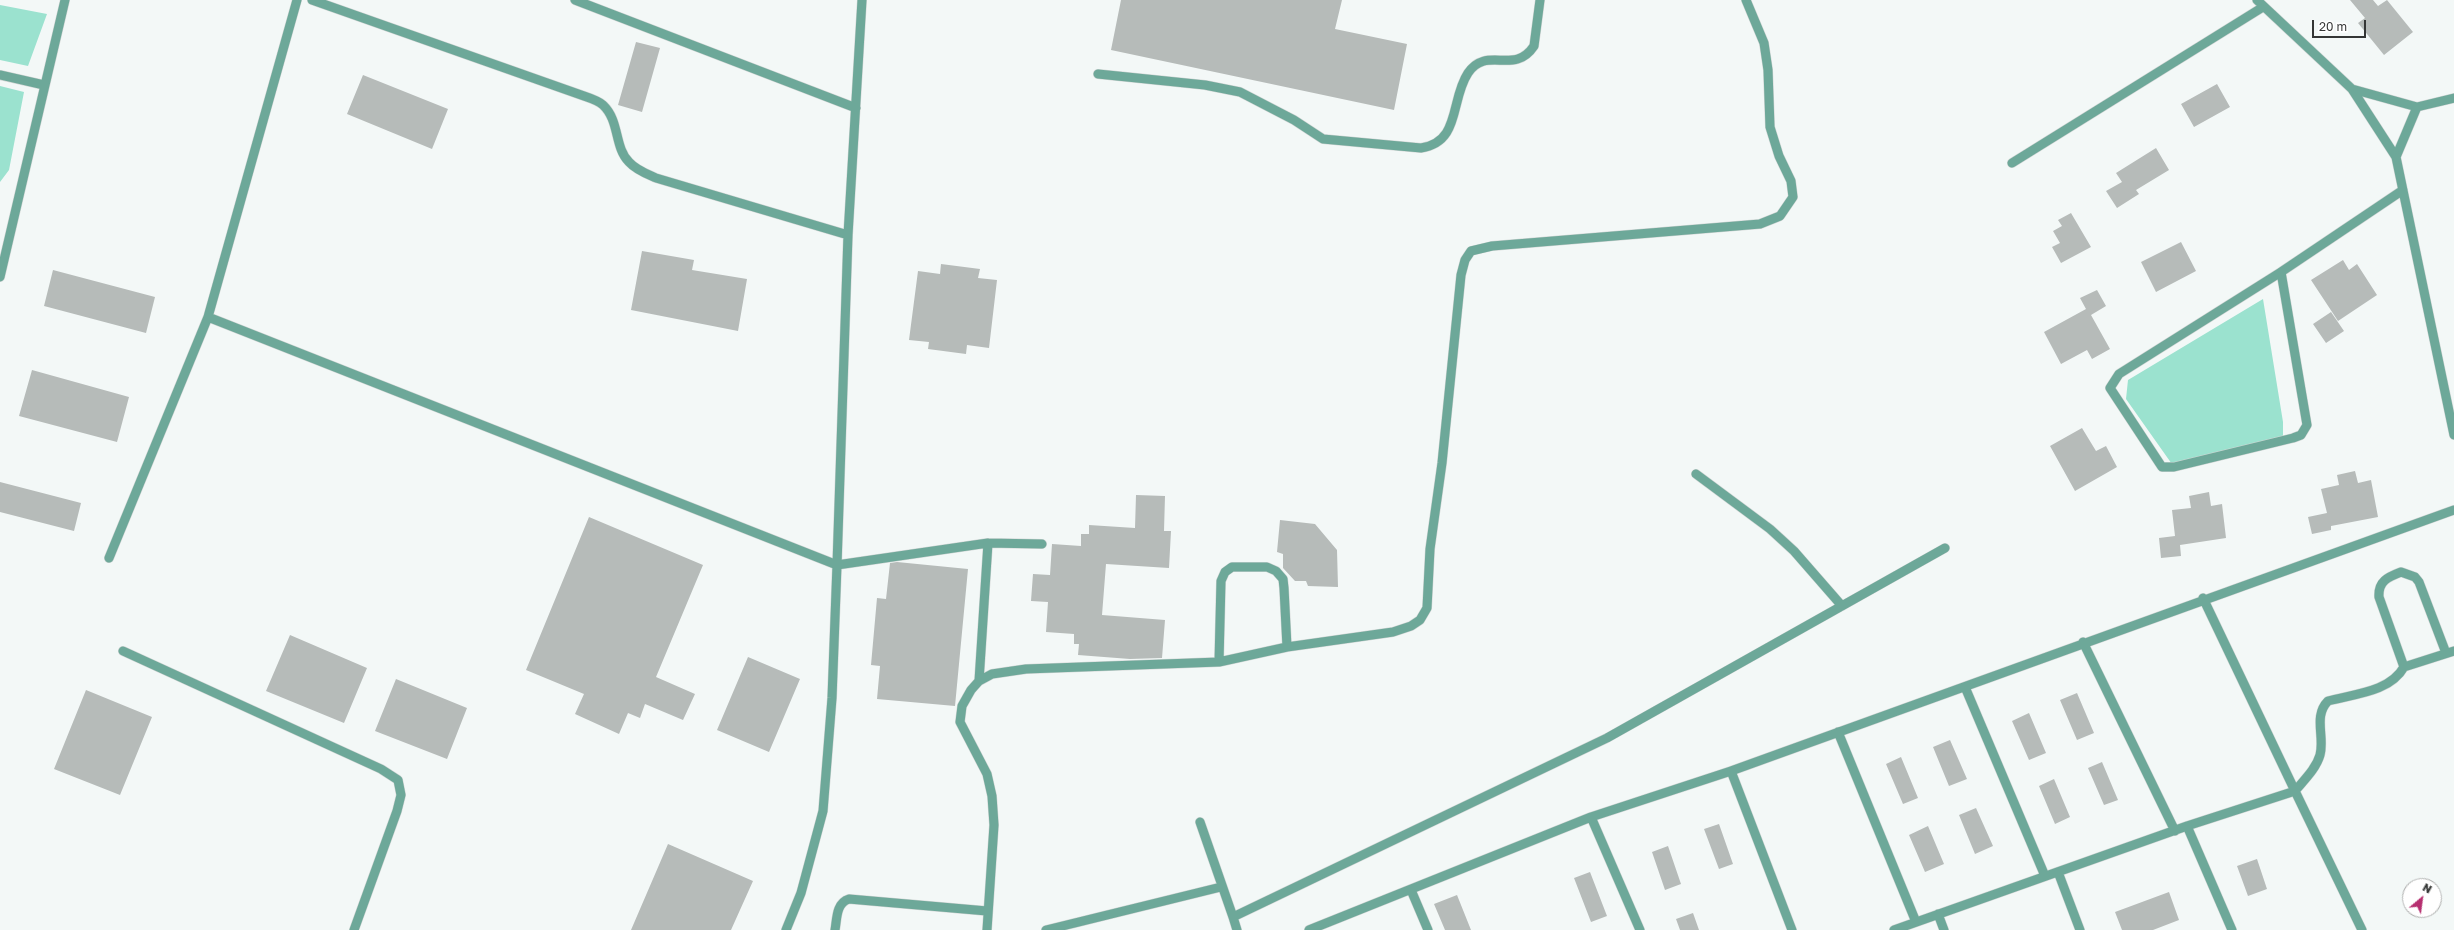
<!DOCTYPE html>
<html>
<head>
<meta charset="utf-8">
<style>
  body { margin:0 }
  #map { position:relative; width:2454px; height:930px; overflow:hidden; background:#f3f8f7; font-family:"Golos Text",sans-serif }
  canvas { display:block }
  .north { position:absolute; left:2402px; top:878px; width:40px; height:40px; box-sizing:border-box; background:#fff; border:1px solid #aeafae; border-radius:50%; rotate:29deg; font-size:11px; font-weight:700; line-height:16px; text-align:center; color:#343635 }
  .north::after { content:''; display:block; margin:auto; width:14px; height:18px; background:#b62f70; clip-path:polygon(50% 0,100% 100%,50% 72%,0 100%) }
  .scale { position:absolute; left:2312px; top:20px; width:54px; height:18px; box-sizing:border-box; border:2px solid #343635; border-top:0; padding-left:5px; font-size:12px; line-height:14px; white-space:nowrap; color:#343635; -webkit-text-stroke:3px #fff; paint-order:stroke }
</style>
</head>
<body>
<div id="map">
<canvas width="2454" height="930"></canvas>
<div class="north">N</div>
<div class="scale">20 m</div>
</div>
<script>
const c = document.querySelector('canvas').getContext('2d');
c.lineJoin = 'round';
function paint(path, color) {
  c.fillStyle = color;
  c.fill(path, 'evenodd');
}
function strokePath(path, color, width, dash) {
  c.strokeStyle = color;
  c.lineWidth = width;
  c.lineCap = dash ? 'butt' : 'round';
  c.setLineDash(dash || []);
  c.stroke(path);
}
const green = new Path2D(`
  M0,5L47,14L28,66L0,60Z
  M0,86L24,92L9,170L0,182Z
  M2263,299L2283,422V436L2174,467L2126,399L2128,380Z`);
const building = new Path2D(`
  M1121,0H1342L1335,29L1407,44L1394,110L1111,50Z
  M2350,0H2373L2378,6L2387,0L2413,32L2384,55L2358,23L2365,18Z
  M636,42L660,48L642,112L618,105Z
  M363,75L448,109L432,149L347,114Z
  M2217,84L2230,107L2194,127L2181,104Z
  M2156,148L2169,170L2136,190L2139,194L2117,208L2106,191L2122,182L2116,173Z
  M2071,213L2091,247L2061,263L2052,247L2060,243L2053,231L2062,226L2058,220Z
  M2181,242L2196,271L2156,292L2141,262Z
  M642,251L694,260L692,270L747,279L738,331L631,310Z
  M2343,260L2349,270L2357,264L2377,295L2338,321L2311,280Z
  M941,264L980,269L978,278L997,280L989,348L967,345L966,354L928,349L929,342L909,340L918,271L940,274Z
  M53,270L155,297L146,333L44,306Z
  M2097,290L2106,306L2091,315L2110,349L2092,359L2087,350L2061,364L2044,332L2086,309L2080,298Z
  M2331,312L2344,331L2326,343L2313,324Z
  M32,370L129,397L117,442L19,416Z
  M2082,428L2096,451L2106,446L2117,467L2075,491L2050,446Z
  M2355,471L2358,483L2371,480L2378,517L2331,526V530L2312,534L2308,517L2327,513L2321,489L2339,485L2337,475Z
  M0,482L81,503L74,531L0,512Z
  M2209,492L2211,506L2222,504L2226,538L2180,545L2181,556L2161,558L2159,538L2175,536L2172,510L2191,508L2189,496Z
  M1136,495L1165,496L1164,531H1171L1169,568L1106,564L1102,615L1165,620L1162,658L1130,659L1078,655L1079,644H1074V634L1046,632L1048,602L1031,601L1033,574L1050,575L1052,544L1081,546V534H1089V525L1135,528Z
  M589,517L703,565L656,677L695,694L683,720L645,704L640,718L628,713L619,734L575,714L584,694L526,670Z
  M1280,520L1315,524L1337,550L1338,587L1308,586L1306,581H1295L1283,568V554L1277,552Z
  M897,562L968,569L955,706L877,699L880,666L871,665L877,598L886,599L890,563Z
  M290,635L367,668L344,723L266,691Z
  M748,657L800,679L769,752L717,730Z
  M396,679L467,708L447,759L375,731Z
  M86,690L152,717L120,795L54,769Z
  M2077,693L2094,733L2077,740L2060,700Z
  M2029,713L2046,753L2029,760L2012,721Z
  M1950,740L1967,779L1949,786L1933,747Z
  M1901,757L1918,798L1903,804L1886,764Z
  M2102,762L2118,800L2104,805L2088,768Z
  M2054,779L2070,817L2055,824L2039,786Z
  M1976,808L1993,846L1975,854L1959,815Z
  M1719,824L1733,864L1719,869L1704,829Z
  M1928,826L1944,864L1925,872L1909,835Z
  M668,844L753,881L731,930H631Z
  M1668,846L1681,884L1665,890L1652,852Z
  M2257,859L2267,889L2248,896L2237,866Z
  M1590,872L1607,916L1591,922L1574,878Z
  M2169,892L2179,920L2153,930H2122L2115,912Z
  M1457,895L1471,930H1445L1434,904Z
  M1693,913L1699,930H1680L1676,919Z`);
const service = new Path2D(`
  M312,0L584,96C590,98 599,101 603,105C620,121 614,147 629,162C636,170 647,174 656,178L848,235L837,565L988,543L1042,544
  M575,0L856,108
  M2257,0L2352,89L2417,107L2396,157L2454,435
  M1098,74L1205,85L1240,92L1294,120L1323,139L1421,148C1461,142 1450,100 1468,73C1487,45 1514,76 1534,46L1540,0
  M0,75L44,85
  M2352,89L2396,157
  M2417,107L2454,98
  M2012,163L2263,7
  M848,235L862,0
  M2281,272L2307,425L2301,435L2293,438L2174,467H2162L2110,388L2119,374L2281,272L2403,190
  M0,277L65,0
  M208,317L837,565L832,698L823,811L801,893L786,930
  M1696,474L1770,529L1794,551L1842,606
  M109,558L208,317L297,0
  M2083,642L2175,831
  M123,651L381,769L398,780L401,795L397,811L354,930
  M1219,662L1221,581L1225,572L1232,567H1267L1276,571L1283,579L1284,588L1287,647
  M2404,667L2379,597C2378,581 2388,577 2401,572L2415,577L2419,582L2446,653
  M979,681L988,543
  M1965,687L2045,876
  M1838,732L1916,922
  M1731,771L1792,930
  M1591,817L1640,930
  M1200,822L1233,917
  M2187,826L2232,930
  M2058,872L2080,930
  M1411,890L1428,930
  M1938,914L1944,930
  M835,930C837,919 836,903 849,899L987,911
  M987,930L994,825L992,796L987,774L960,722L962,706L971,690L979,681L992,674L1026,669L1219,662L1287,647L1393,632L1411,626L1420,620L1427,608L1430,549L1442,463L1461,275L1465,260L1471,251L1492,246L1760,224L1780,216L1793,197L1791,181L1779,156L1770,127L1768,70L1764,43L1746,0
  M1046,930L1221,887
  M1237,930L1233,917L1607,738L1945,548
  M1309,930L1591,817L1731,771L2454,510
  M1894,930L2187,826L2295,791L2203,598
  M2362,930L2295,791C2304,780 2316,769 2320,755C2325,737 2313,716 2328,701C2354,694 2390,692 2404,667L2454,651`);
paint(green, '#9be2cf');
paint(building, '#b6bbb9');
strokePath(service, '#d1d5d4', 10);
strokePath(service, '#6da899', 9);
</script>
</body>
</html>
